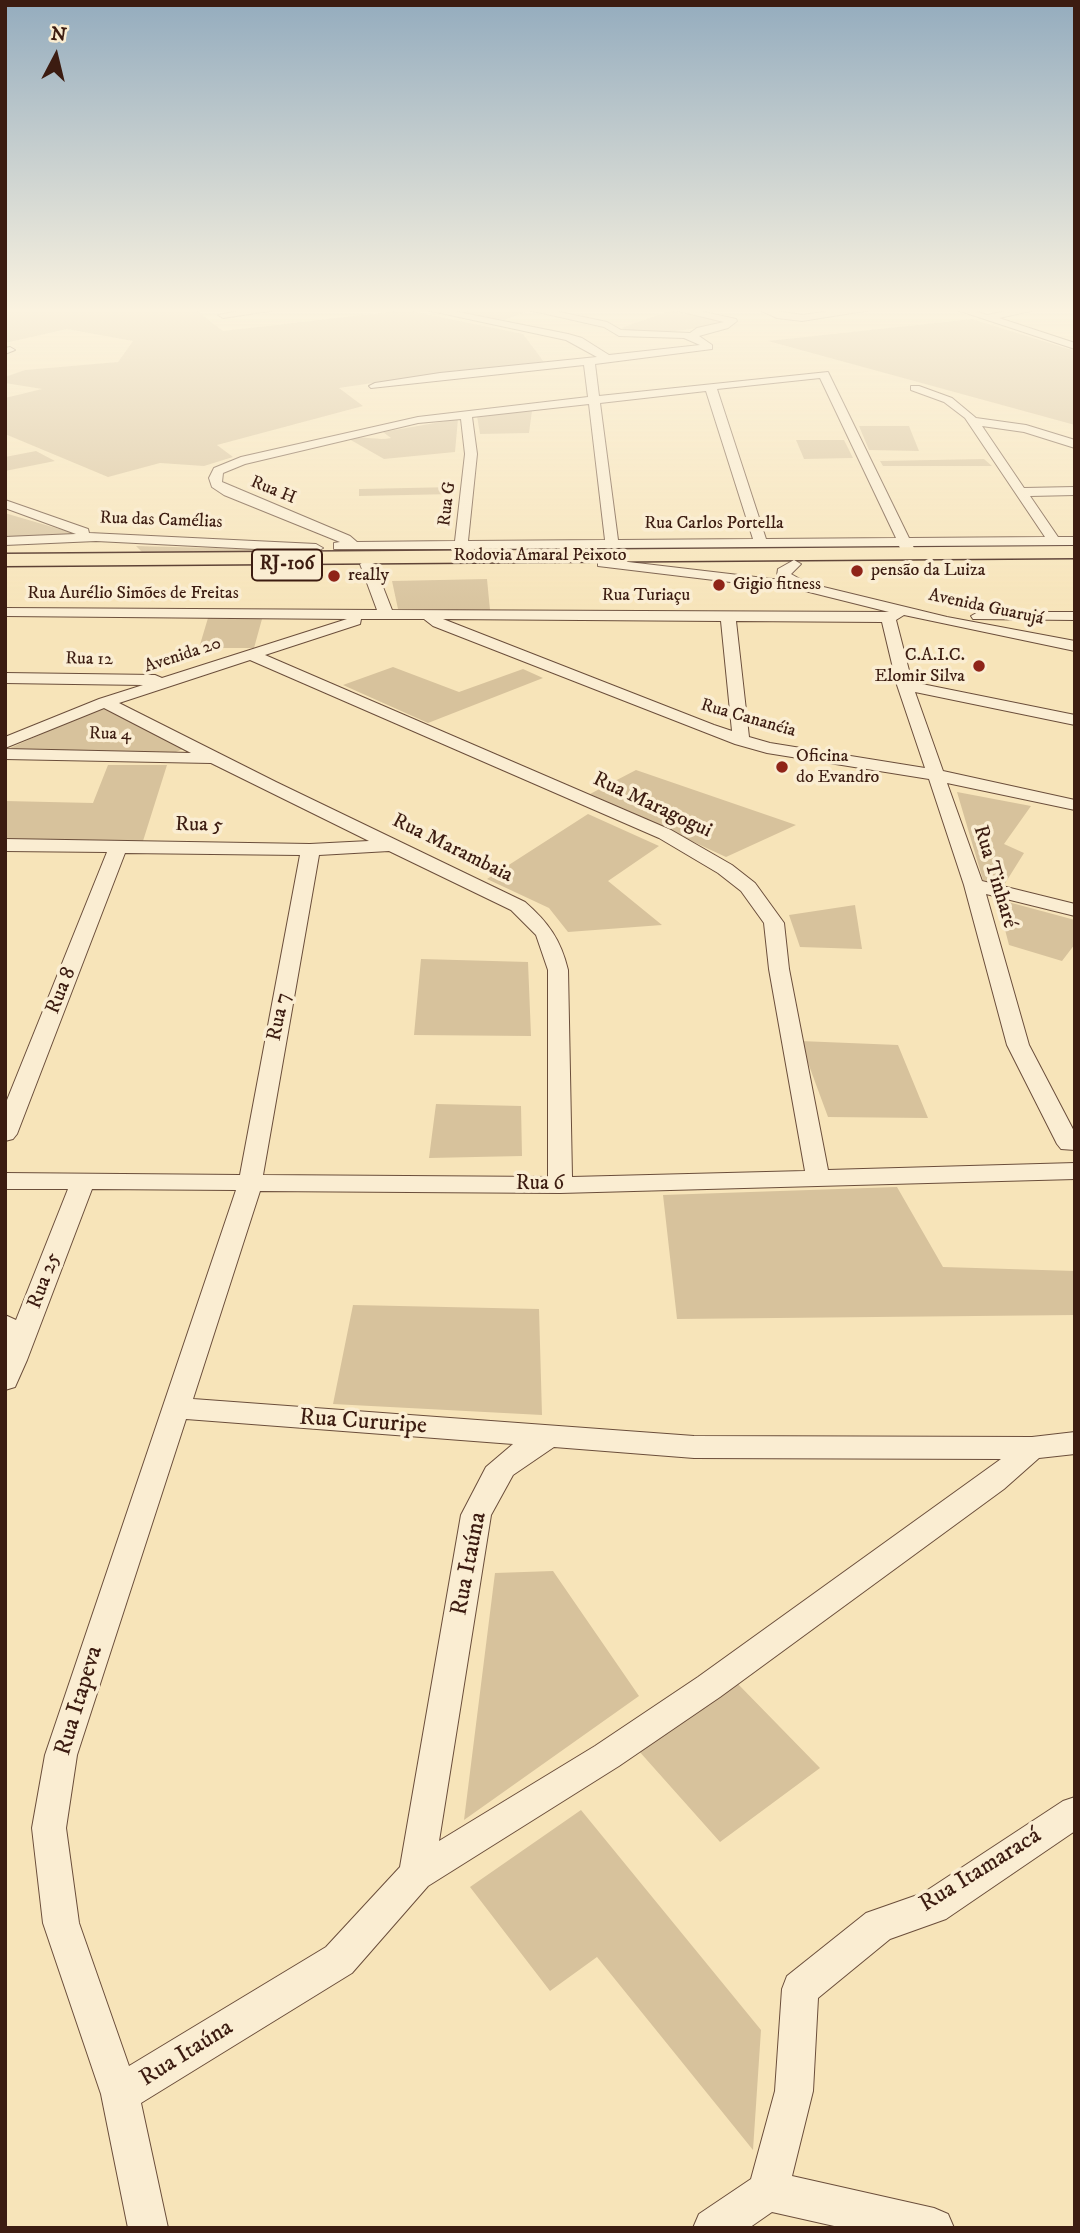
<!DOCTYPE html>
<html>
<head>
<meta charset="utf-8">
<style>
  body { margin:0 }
  #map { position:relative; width:1080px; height:2233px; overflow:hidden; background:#f7e4b9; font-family:"IM FELL DW Pica",serif }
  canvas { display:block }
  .frame { position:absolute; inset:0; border:7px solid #3c1c11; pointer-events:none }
  .north { position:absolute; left:21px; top:21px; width:70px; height:70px; -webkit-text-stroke:5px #faedd2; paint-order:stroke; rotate:7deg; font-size:19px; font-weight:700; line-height:28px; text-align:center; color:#3c1c11 }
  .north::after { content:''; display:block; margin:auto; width:24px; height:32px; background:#3c1c11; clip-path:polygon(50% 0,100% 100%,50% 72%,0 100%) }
</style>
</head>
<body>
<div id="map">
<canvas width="1080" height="2233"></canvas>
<div class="frame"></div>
<div class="north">N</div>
</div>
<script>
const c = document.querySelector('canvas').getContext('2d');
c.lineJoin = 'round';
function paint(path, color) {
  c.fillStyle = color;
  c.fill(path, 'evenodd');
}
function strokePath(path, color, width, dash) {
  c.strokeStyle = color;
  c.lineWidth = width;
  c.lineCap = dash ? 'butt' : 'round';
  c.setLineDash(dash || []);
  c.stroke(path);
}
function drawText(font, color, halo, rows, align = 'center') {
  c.font = font + ' "IM FELL DW Pica",serif';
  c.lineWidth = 7;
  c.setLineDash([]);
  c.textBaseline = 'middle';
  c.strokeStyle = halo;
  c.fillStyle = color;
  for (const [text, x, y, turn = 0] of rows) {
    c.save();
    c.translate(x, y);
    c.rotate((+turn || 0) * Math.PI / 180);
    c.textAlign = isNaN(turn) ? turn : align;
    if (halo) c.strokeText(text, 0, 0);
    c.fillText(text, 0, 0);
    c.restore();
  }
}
const green = new Path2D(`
  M5,308H193L223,331L406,310L523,334L544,362L454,371L339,388L363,406L217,445L233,457L204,466L160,463L108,477L5,434V398L42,389L5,383V377L25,370L118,362L133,341L67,329L5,343Z
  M476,308L528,311L504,320L464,313Z
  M670,311L722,320L721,324C696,328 642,339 621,328Z
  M972,319L1075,351V425L768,341Z
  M532,411L529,433L480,434L477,416Z
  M458,419L455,452L384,459L349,439C364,435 376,441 391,438L383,432Z
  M859,426H909L919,451L869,450Z
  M796,440H844L853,458L804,459Z
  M36,451L55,461L5,471V457Z
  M984,459L992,466H883L880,461Z
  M455,487V494L359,496V489Z
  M5,513L8,514L80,535L5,537Z
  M136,546L286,550L285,553L144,554Z
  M487,579L490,610L398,609L392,581Z
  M208,618L262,619L254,648H199Z
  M393,667L459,692L523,669L543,678L428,723L343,685Z
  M104,709H112L187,747L176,752L8,749L95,710Z
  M108,765H167L143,841L5,839V801L93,803Z
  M636,770L796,825L726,857L590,794Z
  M957,792L1031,806L1004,844L1024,853L1004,885L983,880Z
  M588,814L659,846L608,881L662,925L568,932L549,908L487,879Z
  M997,899L1075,920V944L1062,961L1009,945Z
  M855,905L862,949L800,947L789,915Z
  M421,959L528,962L531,1036L414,1035Z
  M800,1041L898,1045L928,1118L828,1117Z
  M436,1104L521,1106L522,1156L429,1158Z
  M897,1187L943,1267L1075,1271V1315L677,1319L663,1195Z
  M353,1305L539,1309L542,1415L333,1404Z
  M553,1571L639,1696L464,1820L495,1573Z
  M737,1683L820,1768L720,1842L638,1750Z
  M581,1810L761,2030L753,2150L597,1957L550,1991L470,1887Z`);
const minor = new Path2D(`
  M257,308H289L223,318L218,315Z
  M417,308H438L568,334L582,338L609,355L700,345L684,338L619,336L604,327L520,308H540L607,322L621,330L690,333L697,328L724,322L666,308H686L736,319L737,321L728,328L699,336L712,345V349L595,364L599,396L828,372L909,538L1045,537L965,418L944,402L911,390V386H919L952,398L976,418L1026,425L1075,440V448L1024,432L982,426L1024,488L1075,487V495L1030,496L1058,537H1075V545L913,546L917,554L910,558L905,557L899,546L468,549L467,557L460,561L453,557L454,549H334V543L340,542L224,495L212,487L209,478L214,468L241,457L418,417L588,397L584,365L371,388L369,386L375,383L440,373L597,357L566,340ZM820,378L896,538L766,539L717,389ZM706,391L753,539L618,540L600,403ZM589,404L605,540L468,541L477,454L472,417ZM461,419L465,454L455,541L357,542L350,536L222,482L223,473L245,464L418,423Z
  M755,308L802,315L854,308H883L802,321L777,318Z
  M951,308H966L987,315L1022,308H1044L999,318L1075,343V349Z
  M5,348L10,347L15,350L5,354Z
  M5,500L88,529L89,533L316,544L323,548L316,552L96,541L5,545V537L76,534L5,508Z
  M603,559L781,580L777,576L778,569L794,560L801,564L791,574L807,583L947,617L1075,641V651L904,615L896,620L912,682L1075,715V725L915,692L943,771L1075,800V810L947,783L982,881L1075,904V916L986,894L1029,1045L1075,1133V1150L1061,1149L1057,1144L1007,1045L964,885L929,779L767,753L735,744L433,626L424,619H361L360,624L265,655L671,830L732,865L755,883L784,923L789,969L828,1170L1075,1163V1179L560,1193L260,1191L193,1399L694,1436L1032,1437L1075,1432V1454L1039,1458L1004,1489L720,1697L619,1766L428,1886L352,1973L141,2103L168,2228H128L101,2094L43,1923L32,1828L45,1755L236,1190L92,1189L27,1360L15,1387L5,1390V1315L16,1320L68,1189H5V1173L240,1175L300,855L125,853L17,1134L13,1139L5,1141V1105L107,852L5,851V839L310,844L369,841L211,763L5,759V749L191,753L104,708L5,748V737L99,699L143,685L5,683V673L155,675L162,678L347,619L5,616V608L377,610L360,564L367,560L374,564L392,610L889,612L805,591L598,566V560ZM443,619L721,621L732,731L714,725ZM736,621L882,622L897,685L925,768L770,743L749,737ZM250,660L659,838L718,873L741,891L764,923L769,969L805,1171L572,1177L568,970C561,940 548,922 525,902L276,782L119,703ZM389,851L511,910L536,935L548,970V1177L263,1175L319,855ZM186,1419L513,1444L486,1467L461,1515L400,1867L326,1947L129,2066L79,1923L66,1828L77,1755ZM554,1447L694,1458L1001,1459L698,1677L595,1746L439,1841L491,1515L513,1475Z
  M978,612H1075V620L973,619L971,616Z
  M1075,1797V1831L946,1919L890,1939L818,1998L813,2091L792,2176L934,2208L948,2214L954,2228H843L772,2212L749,2228H693L699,2214L751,2179L775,2091L782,1989L787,1976L866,1913L923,1893L1063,1801Z`);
const highway = new Path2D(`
  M1075,546V558L5,566V554Z`);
const markers = [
  [857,571,7,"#8f2418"],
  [334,576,7,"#8f2418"],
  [719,585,7,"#8f2418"],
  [979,666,7,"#8f2418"],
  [782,767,7,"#8f2418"]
];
const farStreetnames = [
  ["Rua H",273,491,22],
  ["Rua G",448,504,-83],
  ["Rua das Camélias",161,521,2],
  ["Rua Carlos Portella",714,524],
  ["Rodovia Amaral Peixoto",540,556],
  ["Rua Aurélio Simões de Freitas",133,594],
  ["Rua Turiaçu",646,596],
  ["Avenida Guarujá",986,608,12],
  ["Avenida 20",183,656,-18],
  ["Rua 12",89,660,1],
  ["Rua Cananéia",748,719,16],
  ["Rua 4",110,735,1]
];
const farPoinames = [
  ["pensão da Luiza",871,571],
  ["really",348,576],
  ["Gigio fitness",733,585],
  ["C.A.I.C.",965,656,"right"],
  ["Elomir Silva",965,677,"right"],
  ["Oficina",796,757],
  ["do Evandro",796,778]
];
const shields = [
  [287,565,70]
];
const shieldNames = [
  ["RJ-106",287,565]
];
const streetNames = [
  ["Rua Maragogui",652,806,25],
  ["Rua 5",199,826,1],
  ["Rua Marambaia",452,849,26],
  ["Rua Tinharé",994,877,73],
  ["Rua 8",62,991,-68],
  ["Rua 7",280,1017,-78],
  ["Rua 6",540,1185],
  ["Rua 25",45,1281,-69]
];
const nearStreetnames = [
  ["Rua Cururipe",363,1423,4],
  ["Rua Itaúna",470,1564,-79],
  ["Rua Itapeva",80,1701,-73],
  ["Rua Itamaracá",981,1871,-32],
  ["Rua Itaúna",187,2054,-32]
];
paint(green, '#d7c29c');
strokePath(minor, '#6b4e3b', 2);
strokePath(highway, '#3c1c11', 3);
paint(minor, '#faedd2');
paint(highway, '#f7e4b9');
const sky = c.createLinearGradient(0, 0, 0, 621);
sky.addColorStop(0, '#94acbe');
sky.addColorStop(0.5, '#fbf3e0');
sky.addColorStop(1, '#fbf3e000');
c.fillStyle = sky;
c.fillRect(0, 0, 1080, 621);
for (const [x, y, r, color] of markers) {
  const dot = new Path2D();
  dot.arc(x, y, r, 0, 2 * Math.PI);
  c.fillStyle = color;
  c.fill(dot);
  strokePath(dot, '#faedd2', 2.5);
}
drawText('18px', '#3c1c11', '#faedd2', farStreetnames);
drawText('18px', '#3c1c11', '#faedd2', farPoinames, 'left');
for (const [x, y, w] of shields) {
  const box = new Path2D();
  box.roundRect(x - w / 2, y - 15.5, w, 31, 5);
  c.fillStyle = '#faedd2';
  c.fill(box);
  strokePath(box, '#3c1c11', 2);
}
drawText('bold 19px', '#3c1c11', null, shieldNames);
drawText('21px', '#3c1c11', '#faedd2', streetNames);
drawText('24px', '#3c1c11', '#faedd2', nearStreetnames);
</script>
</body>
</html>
